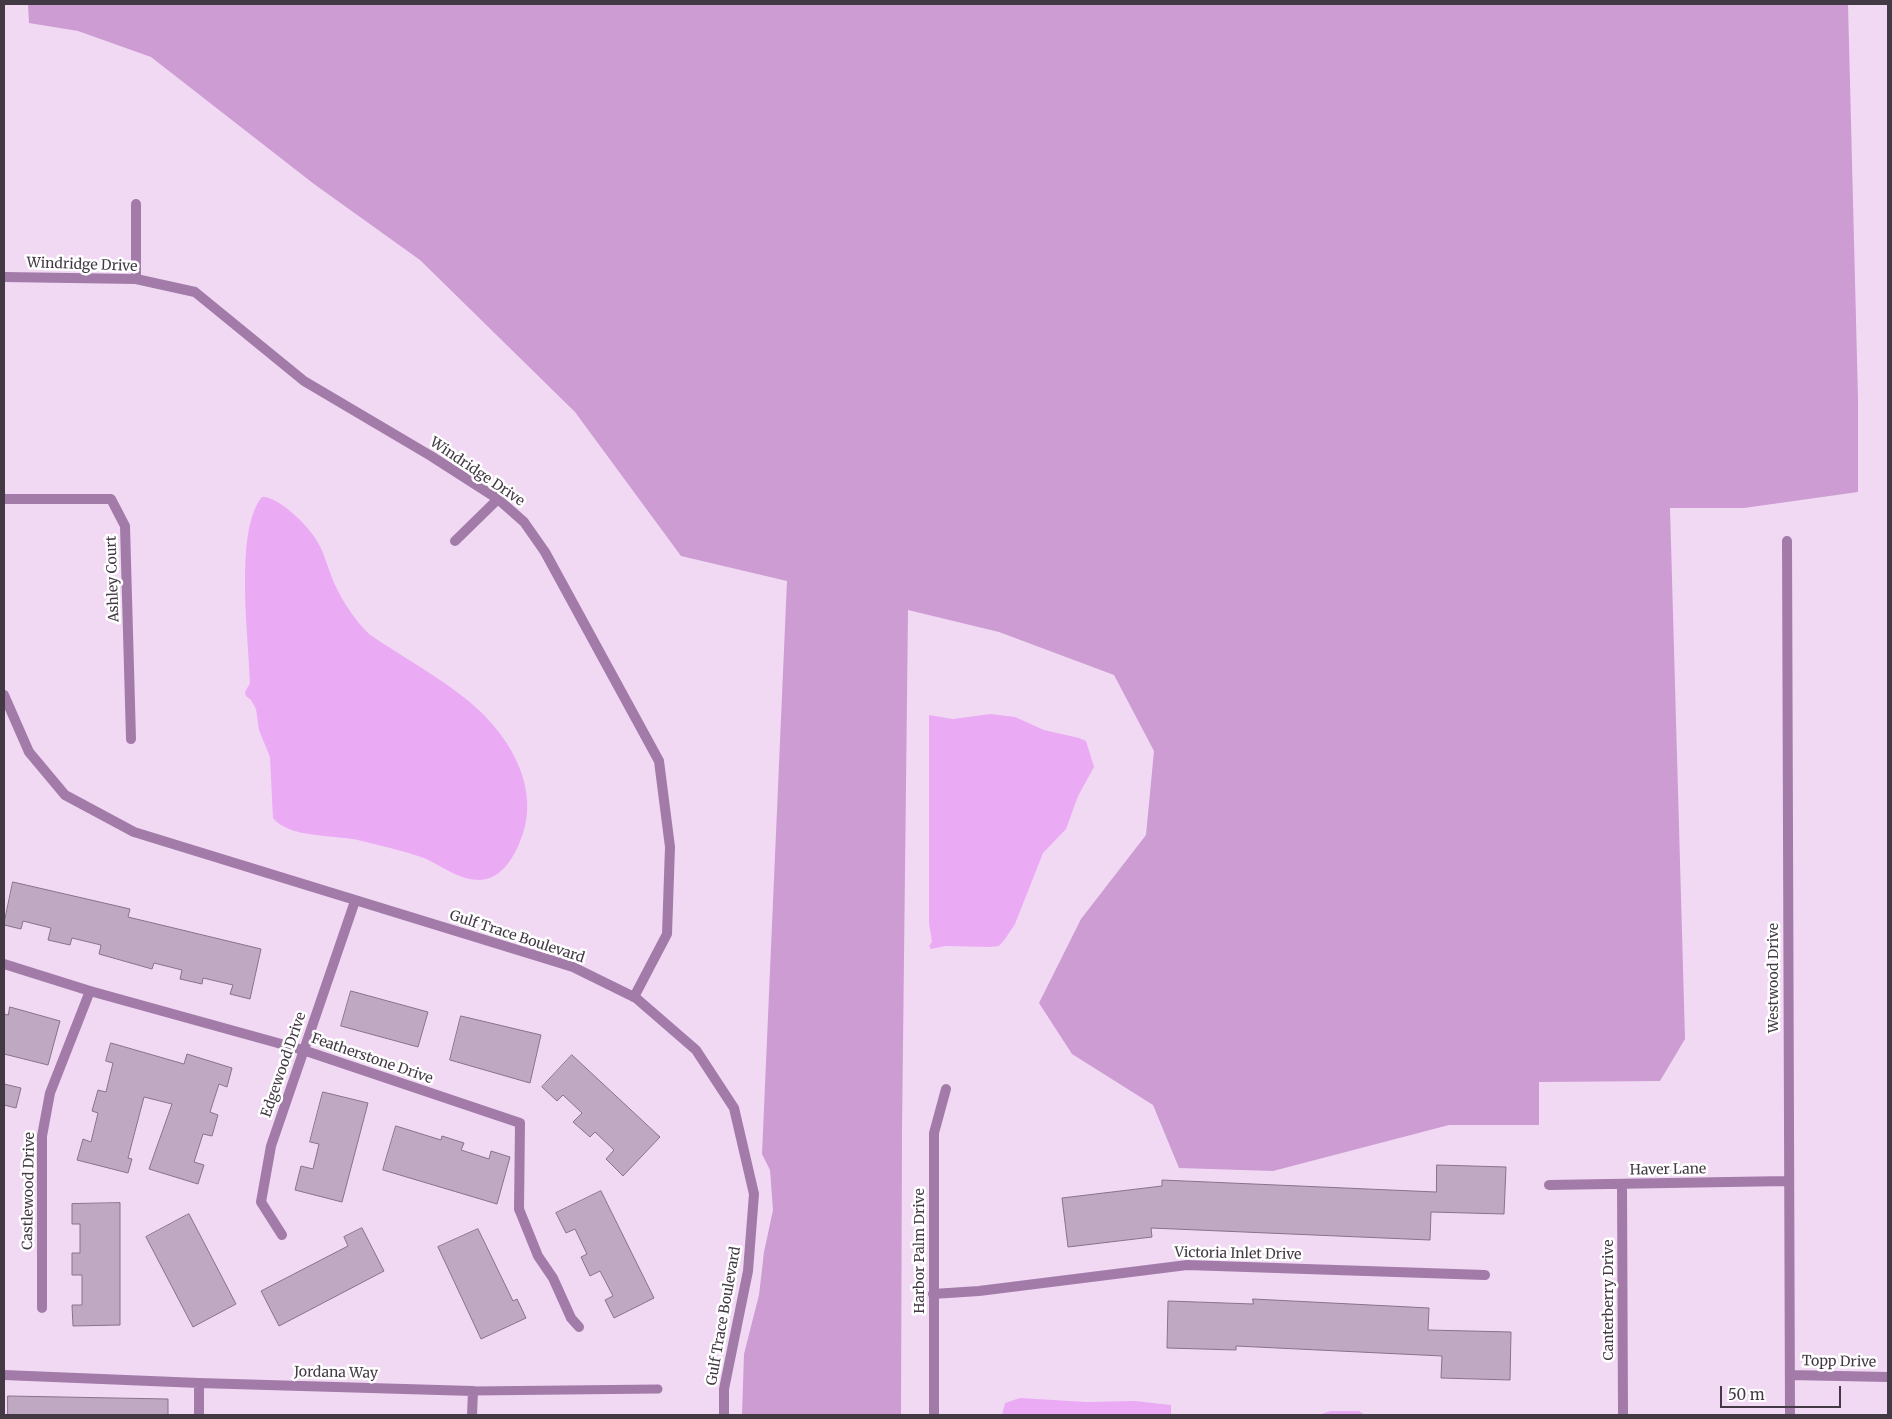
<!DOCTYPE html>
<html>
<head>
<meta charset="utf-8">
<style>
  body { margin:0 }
  #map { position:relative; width:1892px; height:1419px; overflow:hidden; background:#f1d9f4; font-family:Merriweather,serif }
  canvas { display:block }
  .frame { position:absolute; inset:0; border:5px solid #433944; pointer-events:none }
  .scale { position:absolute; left:1720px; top:1386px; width:121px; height:22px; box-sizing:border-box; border:2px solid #433944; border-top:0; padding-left:6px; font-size:15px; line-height:18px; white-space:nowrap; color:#433944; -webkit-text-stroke:4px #fff; paint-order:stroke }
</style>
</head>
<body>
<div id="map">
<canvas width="1892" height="1419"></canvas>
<div class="frame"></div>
<div class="scale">50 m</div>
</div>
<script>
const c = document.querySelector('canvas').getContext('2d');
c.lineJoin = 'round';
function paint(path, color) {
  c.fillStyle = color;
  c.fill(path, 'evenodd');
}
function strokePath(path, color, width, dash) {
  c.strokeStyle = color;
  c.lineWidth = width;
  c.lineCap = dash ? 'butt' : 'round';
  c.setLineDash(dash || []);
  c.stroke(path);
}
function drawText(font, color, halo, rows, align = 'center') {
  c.font = font + ' Merriweather,serif';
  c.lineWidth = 5;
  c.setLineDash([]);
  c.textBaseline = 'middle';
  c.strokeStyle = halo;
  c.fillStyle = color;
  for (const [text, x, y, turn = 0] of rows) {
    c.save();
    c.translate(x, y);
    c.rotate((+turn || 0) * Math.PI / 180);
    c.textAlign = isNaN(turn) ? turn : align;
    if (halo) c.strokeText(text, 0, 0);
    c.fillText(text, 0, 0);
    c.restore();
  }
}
const green = new Path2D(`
  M28,4H1848L1858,399V492L1744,508H1670L1685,1039L1660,1081L1539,1082V1125H1449L1273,1171L1179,1168L1153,1105L1072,1054L1039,1003L1081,919L1146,835L1154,751L1114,675L999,632L908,610L902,1131L901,1415H742L744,1354L759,1295L764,1252L773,1210L770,1170L762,1154L787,581L681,556L575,412L420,260L314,184L151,57L78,31L29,23Z`);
const water = new Path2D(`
  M262,497C278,496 309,526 317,541C325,554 328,569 334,583C343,602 354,619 369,634C401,656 436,675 466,699C509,733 544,790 519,844C512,860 500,879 480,880C459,880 442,866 424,858C404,851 382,846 362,841C335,834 290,839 273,818L270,757L259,730L256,709L251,700L246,696L245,692L250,683C249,639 234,530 262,497Z
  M990,714L1015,717L1044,730L1079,738L1086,741L1094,767L1078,796L1066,829L1043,853L1015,924L1005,939L999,946L990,947L945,946L931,949L929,946L932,942L929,923V715L953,719Z
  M1020,1398L1086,1402L1135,1401L1171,1405V1415H1002L1005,1403Z
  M1331,1411H1359L1365,1415H1318Z`);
const building = new Path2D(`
  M13,882L130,909L128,917L261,949L250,999L230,994L233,985L203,978L202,984L180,979L182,970L154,963L152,969L99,954L101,945L72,938L70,945L48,940L51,928L23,921L21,929L4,925Z
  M351,991L428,1012L418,1047L341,1026Z
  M10,1007L60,1021L48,1065L4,1054V1014L8,1015Z
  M461,1016L541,1035L530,1083L450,1060Z
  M111,1043L184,1064L187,1054L232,1068L227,1087L219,1084L210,1112L218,1115L212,1136L203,1134L194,1162L204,1165L198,1184L149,1169L172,1104L144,1097L128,1158L132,1159L128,1173L77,1160L83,1139L91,1142L98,1113L92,1111L98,1090L106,1092L113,1063L106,1061Z
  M572,1055L660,1137L623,1176L606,1159L614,1150L595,1132L590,1137L573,1122L582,1113L563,1095L557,1101L542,1087Z
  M4,1084L21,1088L16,1108L4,1105Z
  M323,1092L368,1103L342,1202L295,1190L301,1166L313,1169L319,1144L310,1142Z
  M396,1126L441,1140L442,1136L464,1143L461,1150L489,1159L491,1151L510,1157L497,1204L383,1170Z
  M1437,1165L1506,1167L1504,1214L1431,1212L1430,1240L1151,1228L1152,1237L1068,1247L1062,1198L1162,1186V1180L1436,1192Z
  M601,1191L654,1298L614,1318L605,1300L613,1296L600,1271L590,1276L581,1257L587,1254L575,1229L566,1233L556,1213Z
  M120,1203V1325L73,1326L72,1305H82V1275H72V1253H80V1224H72V1204Z
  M189,1214L236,1304L193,1327L146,1237Z
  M362,1228L384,1271L279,1326L261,1291L348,1246L344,1237Z
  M478,1229L513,1301L517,1299L526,1318L481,1339L438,1247Z
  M1253,1299L1429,1308L1428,1330L1511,1332L1510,1380L1441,1378L1442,1356L1236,1346V1350L1167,1348L1168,1301L1253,1304Z
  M8,1396L168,1399V1415H8Z`);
const service = new Path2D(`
  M473,1391L658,1389`);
const minor = new Path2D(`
  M136,204V279
  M4,277L136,279L195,292L304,381L431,456L498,499L524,522L545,552L659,761L670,847L667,934L634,997
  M4,499H111L125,526L131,739
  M455,541L498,499
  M1787,541L1790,1415
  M4,964L90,991L303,1050L520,1123L519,1209L538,1256L553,1278L571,1318L579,1327
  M1622,1184L1623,1415
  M1549,1185L1788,1181
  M282,1235L261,1202L271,1146L355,901
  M933,1294L979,1291L1187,1265L1485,1275
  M42,1308V1136L50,1093L90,991
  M4,1375L199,1383L473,1391L472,1415
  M1790,1375L1888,1377
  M199,1415V1383
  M934,1415V1133L946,1089`);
const tertiary = new Path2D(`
  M4,695L29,752L65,795L134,832L573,967L636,998L696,1050L734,1108L754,1194L748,1271L724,1389V1415`);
const streetNames = [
  ["Windridge Drive",82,265,2],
  ["Windridge Drive",477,472,34],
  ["Ashley Court",113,579,-92],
  ["Gulf Trace Boulevard",517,937,18],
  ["Westwood Drive",1774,978,-90],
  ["Featherstone Drive",372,1059,19],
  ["Edgewood Drive",284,1065,-71],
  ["Haver Lane",1668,1170,-1],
  ["Castlewood Drive",29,1191,-89],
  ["Harbor Palm Drive",920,1251,-90],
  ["Victoria Inlet Drive",1238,1254,1],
  ["Canterberry Drive",1609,1300,-90],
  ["Gulf Trace Boulevard",724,1316,-80],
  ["Topp Drive",1839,1362,1],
  ["Jordana Way",336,1373,1]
];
paint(green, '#cc9cd3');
paint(water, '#ebaaf4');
paint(building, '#bfa8c2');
strokePath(building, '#88728b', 1);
strokePath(service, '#a37ba9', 9);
strokePath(minor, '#a37ba9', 10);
strokePath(tertiary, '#a37ba9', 10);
drawText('14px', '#433944', '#fff', streetNames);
</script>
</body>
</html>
